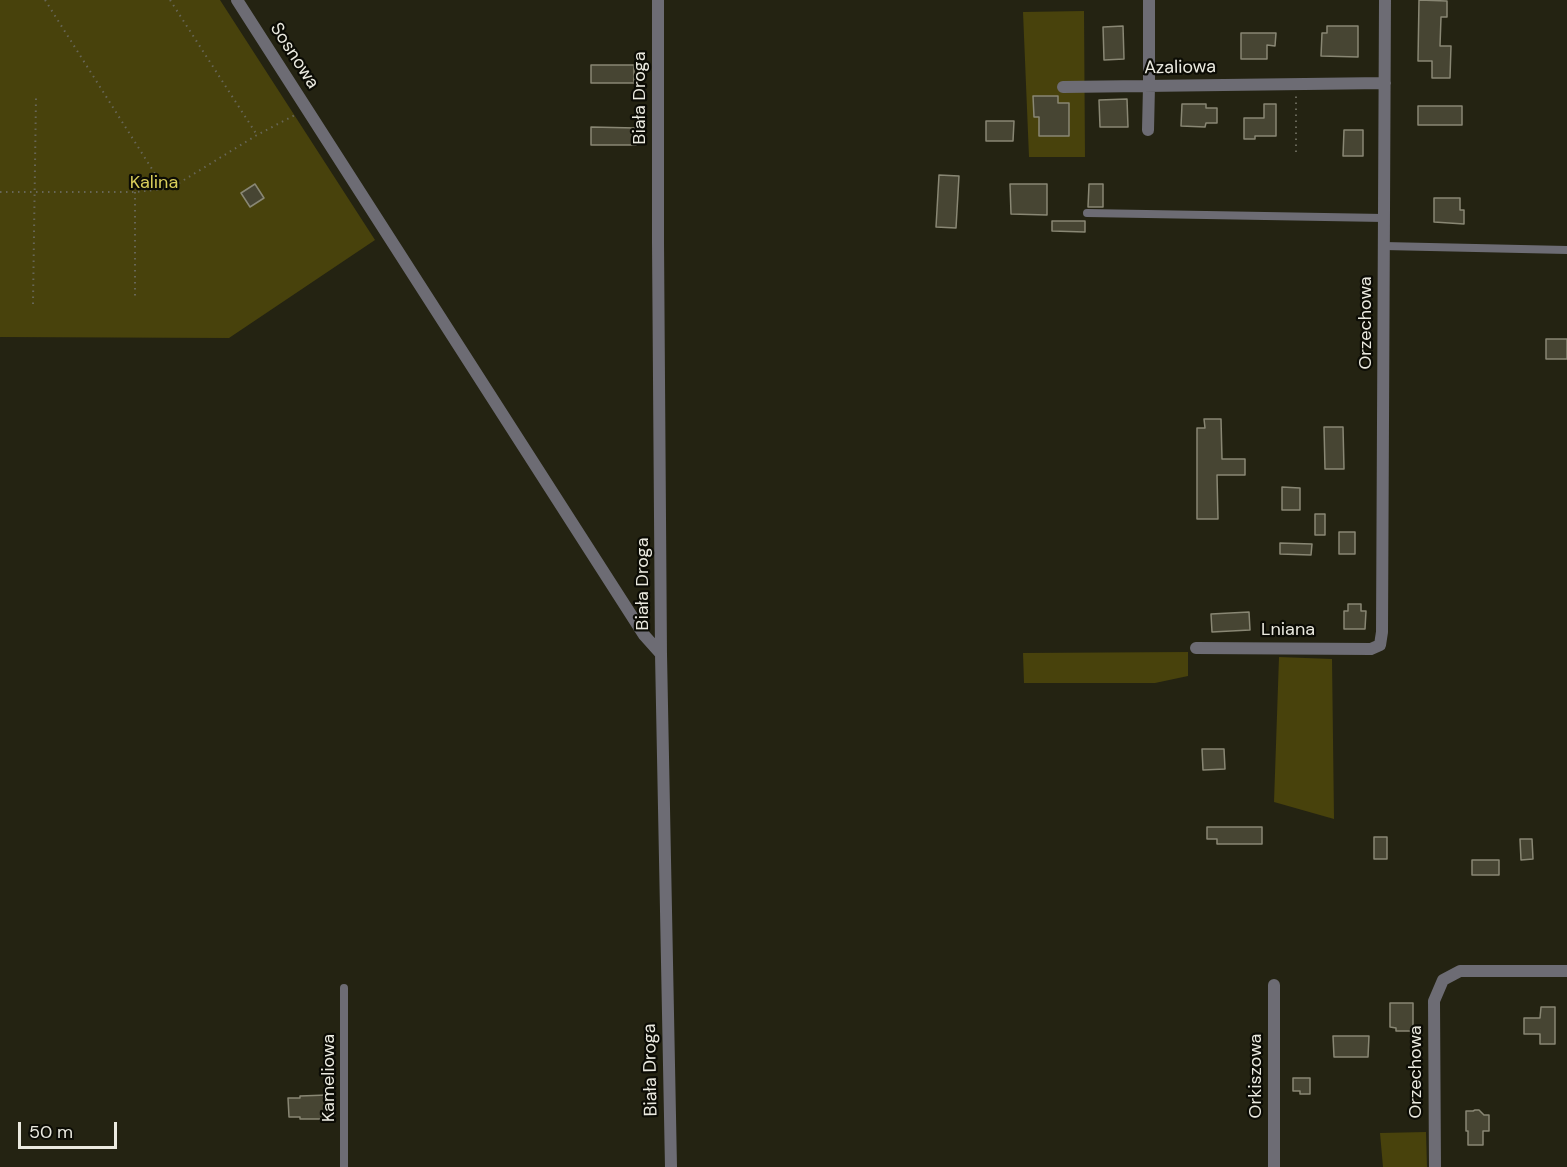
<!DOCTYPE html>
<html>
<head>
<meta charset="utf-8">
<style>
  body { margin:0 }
  #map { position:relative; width:1567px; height:1167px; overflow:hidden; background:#242312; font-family:"DM Sans",sans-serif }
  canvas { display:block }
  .scale { position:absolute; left:18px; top:1122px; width:99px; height:27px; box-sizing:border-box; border:3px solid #ebeae0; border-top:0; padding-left:8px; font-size:18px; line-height:21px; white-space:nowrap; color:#ebeae0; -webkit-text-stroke:4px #0c0c05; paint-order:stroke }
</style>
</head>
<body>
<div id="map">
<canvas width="1567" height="1167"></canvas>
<div class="scale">50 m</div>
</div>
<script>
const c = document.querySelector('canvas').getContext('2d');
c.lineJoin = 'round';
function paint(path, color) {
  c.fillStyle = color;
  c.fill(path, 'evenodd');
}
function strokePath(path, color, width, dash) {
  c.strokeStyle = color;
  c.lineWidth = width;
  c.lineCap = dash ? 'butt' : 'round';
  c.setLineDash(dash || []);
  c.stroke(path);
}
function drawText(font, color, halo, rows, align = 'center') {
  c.font = font + ' "DM Sans",sans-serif';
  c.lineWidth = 4.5;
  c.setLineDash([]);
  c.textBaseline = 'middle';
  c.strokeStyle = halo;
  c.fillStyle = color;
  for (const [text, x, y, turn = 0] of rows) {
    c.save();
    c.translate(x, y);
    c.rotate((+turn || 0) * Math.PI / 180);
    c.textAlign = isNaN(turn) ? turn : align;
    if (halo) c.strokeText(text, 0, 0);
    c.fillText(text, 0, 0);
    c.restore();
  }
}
const green = new Path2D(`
  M0,0H220L375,240L229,338L0,337Z
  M1084,11L1085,157H1029L1023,12Z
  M1188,652V676L1155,683H1024L1023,653Z
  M1279,657L1332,659L1334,819L1274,802Z
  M1426,1132L1427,1167H1383L1380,1133Z`);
const building = new Path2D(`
  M1419,0L1447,1V17H1441L1440,46H1451L1450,78H1432V61H1418Z
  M1123,26L1124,59L1104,60L1103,27Z
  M1327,26H1358V57L1321,56L1322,33H1327Z
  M1241,33H1276L1275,46L1267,45V59H1241Z
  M591,65H634V83H591Z
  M1033,96H1058V103H1069V136H1039V117H1034Z
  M1127,99L1128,127H1100L1099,100Z
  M1182,104H1206V108H1217V123H1206L1205,127L1181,126Z
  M1264,104H1276V136H1255V139H1244V118H1264Z
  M1418,106H1462V125H1418Z
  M986,121H1014L1013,141H986Z
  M591,127L636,128V145H591Z
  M1344,130H1363V156H1343Z
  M939,175L959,176L956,228L936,227Z
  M255,184L264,198L250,207L241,193Z
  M1010,184H1047V215L1011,214Z
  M1089,184H1103V207H1088Z
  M1434,198H1460V210H1464V224L1434,222Z
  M1052,221H1085V232L1052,231Z
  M1546,339H1567V359H1546Z
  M1204,419H1221L1222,459H1245V475H1217L1218,519H1197V428H1205Z
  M1324,427H1343L1344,469H1325Z
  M1282,487L1300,488V510H1282Z
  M1315,514H1325V535H1315Z
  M1339,532H1355V554H1339Z
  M1280,543L1312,544L1311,555L1280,554Z
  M1348,604H1361V611H1366L1365,629H1344V611H1348Z
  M1249,612L1250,630L1212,632L1211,614Z
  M1202,749H1224L1225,769L1203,770Z
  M1207,827H1262V844H1217V839H1207Z
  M1374,837H1387V859H1374Z
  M1520,839H1532L1533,859L1521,860Z
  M1472,860H1499V875H1472Z
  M1390,1003H1413V1031H1396V1028L1390,1027Z
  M1541,1007H1555V1044H1540V1034H1524V1018H1540Z
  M1333,1036H1369L1368,1057H1334Z
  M1293,1078H1310V1094H1300V1091H1293Z
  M327,1095V1119H300V1117H289L288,1098H300V1096Z
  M1475,1110H1479L1484,1115H1489V1131H1483V1145H1468V1131H1466V1111H1473Z`);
const path = new Path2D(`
  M45,0L164,188
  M170,0L257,135
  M1296,152V96
  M0,192H135L164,189L179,183L257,135L295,115
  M135,192V297
  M33,304L36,97`);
const lane = new Path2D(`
  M1087,213L1384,218
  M1384,246L1567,250
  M344,1167V988`);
const street = new Path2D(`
  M237,0L644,635L661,654
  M658,0V242L661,654L671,1167
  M1063,87L1385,83
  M1148,130L1149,86V0
  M1196,648L1371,649L1380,645L1382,632L1385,0
  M1274,1167V985
  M1435,1167L1434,1001L1443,980L1460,971H1567`);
const streetNames = [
  ["Sosnowa",294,56,57],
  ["Azaliowa",1180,68,-1],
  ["Biała Droga",640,98,-90],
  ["Orzechowa",1366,323,-90],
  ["Biała Droga",643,584,-90],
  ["Lniana",1288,630],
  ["Biała Droga",651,1070,-91],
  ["Orzechowa",1416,1072,-90],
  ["Orkiszowa",1256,1076,-90],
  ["Kameliowa",329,1078,-90]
];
const parkNames = [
  ["Kalina",154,183]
];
paint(green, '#48420c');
paint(building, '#474533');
strokePath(building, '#898774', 1.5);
strokePath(path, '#676657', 2, [1.5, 4.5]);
strokePath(lane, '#6d6c74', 8);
strokePath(street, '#6d6c74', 12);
drawText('18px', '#ebeae0', '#0c0c05', streetNames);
drawText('18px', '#dbcf5b', '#0c0c05', parkNames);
</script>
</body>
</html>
